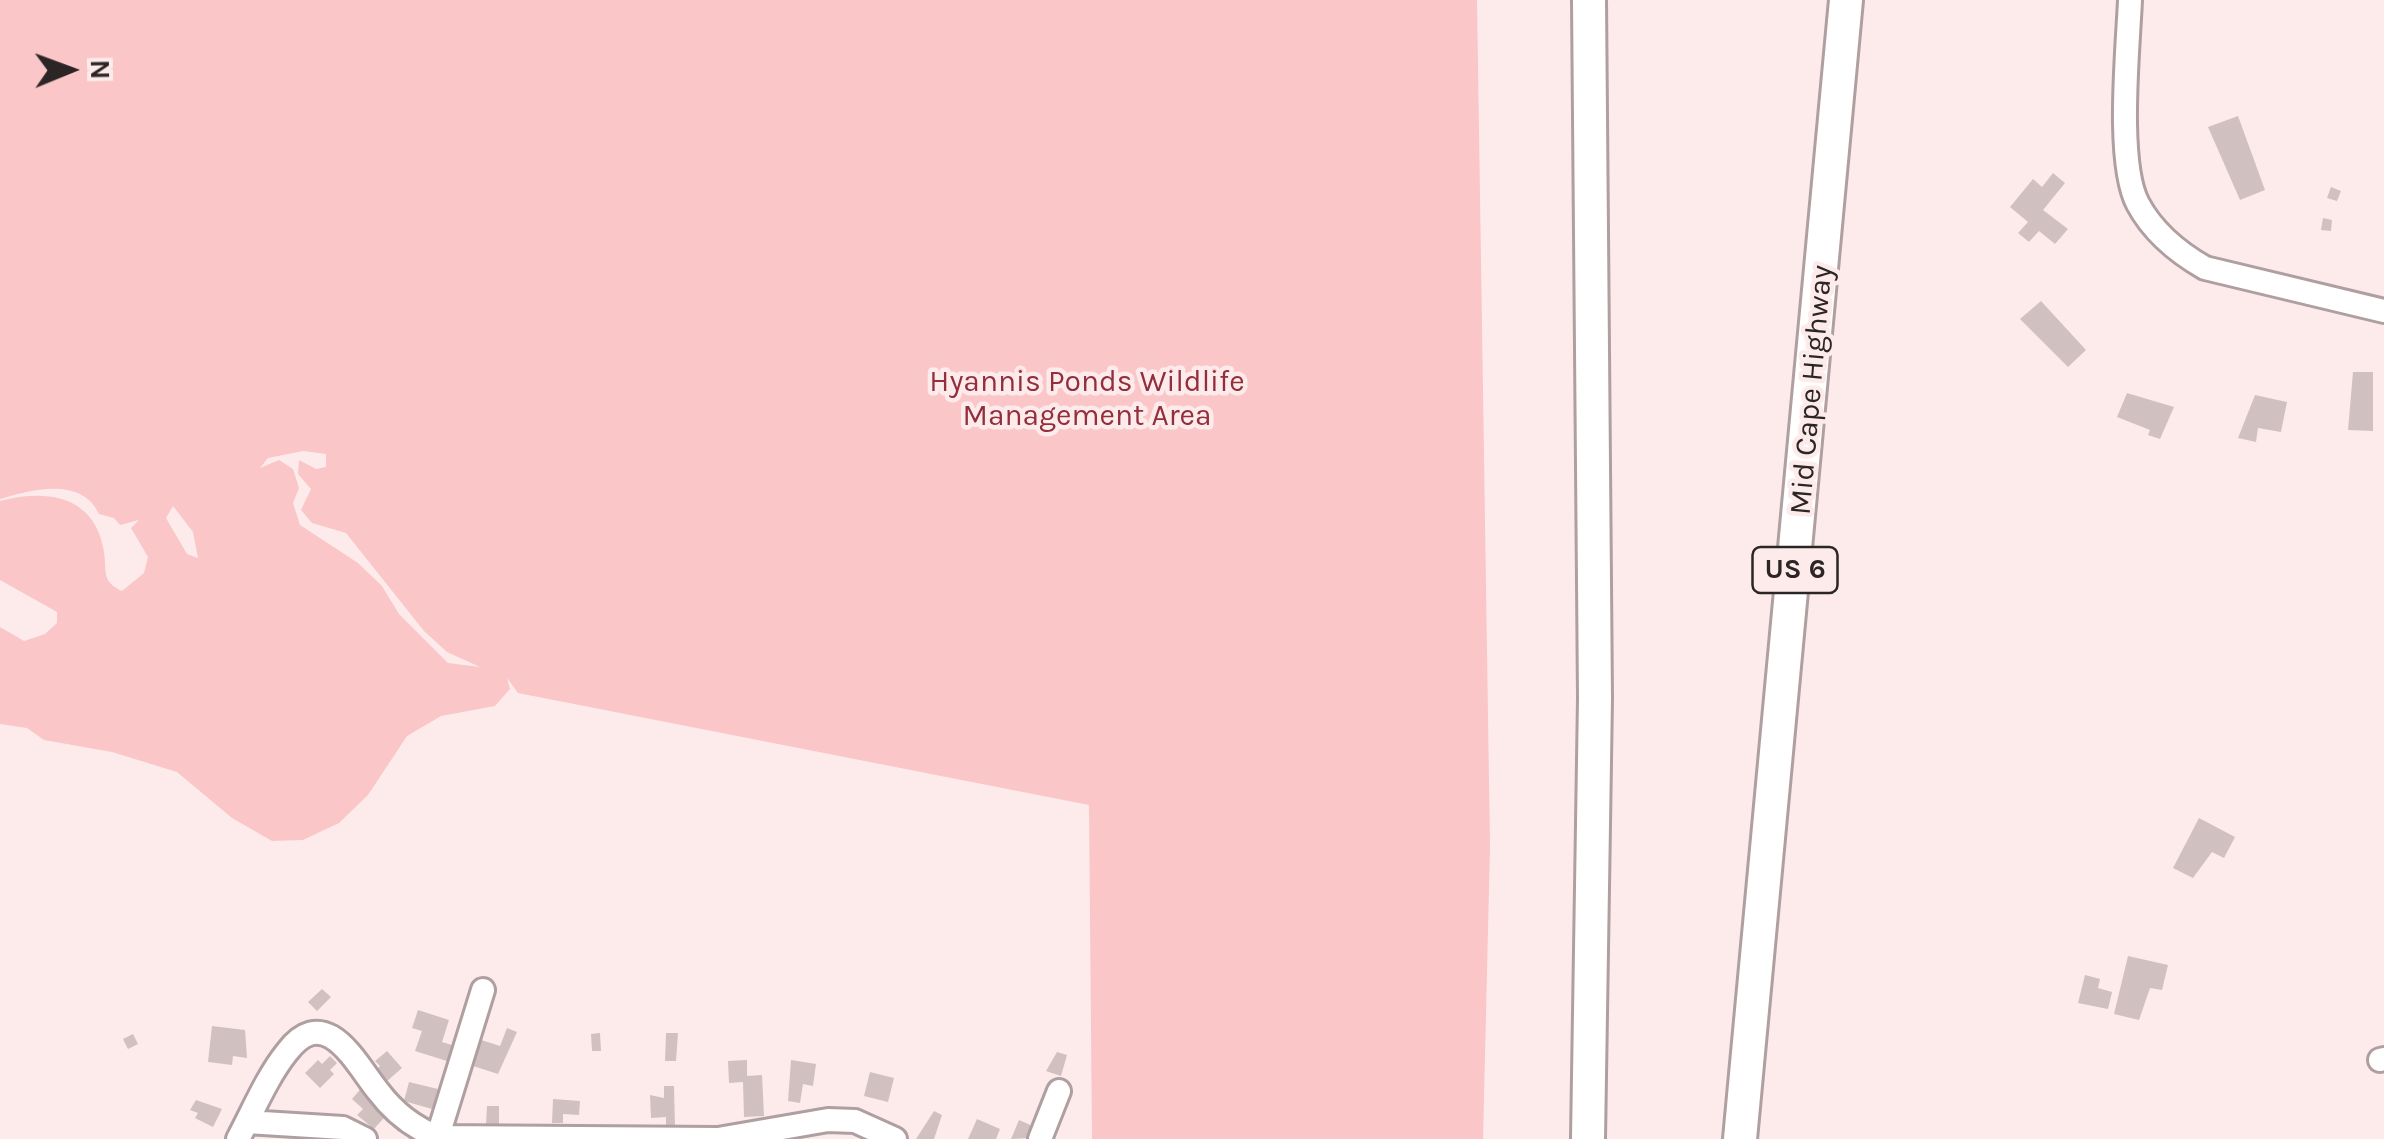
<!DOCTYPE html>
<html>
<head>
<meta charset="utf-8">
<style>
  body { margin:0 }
  #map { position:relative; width:2384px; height:1139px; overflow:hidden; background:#fdebeb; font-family:Karla,sans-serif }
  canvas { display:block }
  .north { position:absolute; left:20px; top:20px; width:100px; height:100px; -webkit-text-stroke:8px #fdebeb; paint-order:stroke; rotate:89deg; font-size:28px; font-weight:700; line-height:40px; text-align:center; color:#2c2525 }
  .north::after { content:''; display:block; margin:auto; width:35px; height:45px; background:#2c2525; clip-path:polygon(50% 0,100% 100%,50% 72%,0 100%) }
</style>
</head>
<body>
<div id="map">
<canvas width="2384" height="1139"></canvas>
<div class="north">N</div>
</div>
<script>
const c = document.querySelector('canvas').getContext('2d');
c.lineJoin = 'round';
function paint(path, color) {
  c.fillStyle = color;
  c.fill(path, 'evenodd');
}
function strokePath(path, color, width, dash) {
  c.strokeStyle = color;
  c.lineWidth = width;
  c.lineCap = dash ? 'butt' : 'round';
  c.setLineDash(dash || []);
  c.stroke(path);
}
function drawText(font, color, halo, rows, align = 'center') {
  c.font = font + ' Karla,sans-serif';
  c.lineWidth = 9;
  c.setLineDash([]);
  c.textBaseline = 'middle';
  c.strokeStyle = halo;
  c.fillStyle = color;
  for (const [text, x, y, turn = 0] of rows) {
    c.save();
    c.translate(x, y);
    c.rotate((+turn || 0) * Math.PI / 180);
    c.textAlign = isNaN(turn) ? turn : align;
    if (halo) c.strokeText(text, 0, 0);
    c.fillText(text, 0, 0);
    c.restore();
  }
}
const green = new Path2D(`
  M0,0H1477L1490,846L1483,1139H1092L1089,805L518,693L507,678L510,689L495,706L441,716L407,736L368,795L339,823L303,840L272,841L232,818L177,772L112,752L44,740L27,728L0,724V627L24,641L45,634L57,623V612L0,580V501C47,489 95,495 104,552C107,572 101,581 122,591L144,573L148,557L131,528L139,520L120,525L114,518L99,514C81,476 31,490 0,499ZM303,451L326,454V467L316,469L299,460L298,474L311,489L301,510L312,523L346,533L424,631L447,652L480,667L448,663L399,614L382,586L358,563L300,525L293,503L299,488L293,469L279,460L260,468L268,458ZM173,506L193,532L198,558L187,554L166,518Z`);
const building = new Path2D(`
  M2238,116L2265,190L2240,200L2208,127Z
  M2053,173L2065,183L2043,210L2068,229L2055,244L2039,231L2029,242L2018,233L2028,222L2010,207L2033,179L2042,187Z
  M2331,187L2341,191L2337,201L2327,198Z
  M2323,218L2332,220L2331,231L2321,230Z
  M2041,301L2086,350L2068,367L2020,319Z
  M2353,372H2373V431L2348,430Z
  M2127,393L2174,407L2160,439L2148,435L2150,430L2117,417Z
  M2255,395L2287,402L2281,432L2258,428L2256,442L2238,438Z
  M2199,818L2235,837L2224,858L2212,852L2193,878L2173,868Z
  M2128,956L2168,965L2162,990L2150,988L2139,1020L2114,1014Z
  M2085,975L2100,979L2098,988L2112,992L2108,1009L2078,1003Z
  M322,989L331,997L317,1011L308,1002Z
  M418,1010L449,1020L442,1042L455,1046L450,1062L415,1051L422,1031L412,1028Z
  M212,1026L245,1030L247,1058L233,1056L232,1065L208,1062Z
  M507,1028L517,1032L498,1074L467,1064L475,1038L500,1046Z
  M600,1033L601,1051H592L591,1034Z
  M666,1033H678L676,1061H665Z
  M133,1034L138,1044L128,1049L123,1039Z
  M387,1051L402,1068L386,1082L375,1071L380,1066L375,1061Z
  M1057,1052L1067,1055L1061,1076L1046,1071Z
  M330,1056L337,1063L330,1070L334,1074L320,1088L305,1073L318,1060L322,1064Z
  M747,1060V1076L762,1075L764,1116L744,1117L743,1082L729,1083L728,1061Z
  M791,1060L816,1064L813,1086L803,1084L800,1103L788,1101Z
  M870,1072L894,1078L888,1102L864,1096Z
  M409,1082L438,1089L432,1109L404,1101Z
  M363,1086L391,1110L374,1129L357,1115L363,1109L352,1099Z
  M664,1086H674L675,1126H666V1117L651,1118L650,1095L664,1098Z
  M553,1099L580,1101L579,1115L563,1114V1123H552Z
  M196,1100L222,1109L213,1127L195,1118L198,1113L190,1110Z
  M487,1106H499V1124H486Z
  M934,1111L942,1115L934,1139H916Z
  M977,1119L1000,1129L996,1139H968Z
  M1019,1120L1035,1127L1030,1138L1011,1139Z`);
const minor = new Path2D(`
  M2130,0C2128,48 2116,163 2138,204C2153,232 2177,252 2205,268L2384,311
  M2380,1060L2384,1059
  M247,1122L343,1128L365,1139
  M238,1139C253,1111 267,1077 287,1052C326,1001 356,1064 378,1091C393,1111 414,1128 438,1137L718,1139L828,1120L855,1121L895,1139
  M437,1139L483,990
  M1040,1139L1059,1091`);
const highway = new Path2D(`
  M1588,1139L1595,698L1589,0
  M1740,1139L1846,0`);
const shields = [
  [1795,570,85]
];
const shieldNames = [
  ["US 6",1795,570]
];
const parkNames = [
  ["Hyannis Ponds Wildlife",1087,382],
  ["Management Area",1087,416]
];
const streetNames = [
  ["Mid Cape Highway",1812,390,-85]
];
paint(green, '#fac6c8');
paint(building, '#d1c0c0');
strokePath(minor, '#b09fa0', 28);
strokePath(highway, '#b09fa0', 38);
strokePath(minor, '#fff', 22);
strokePath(highway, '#fff', 32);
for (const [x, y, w] of shields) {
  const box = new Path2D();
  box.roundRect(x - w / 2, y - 23, w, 46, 8);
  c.fillStyle = '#fdebeb';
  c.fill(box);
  strokePath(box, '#2c2525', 2.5);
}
drawText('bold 28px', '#2c2525', null, shieldNames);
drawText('30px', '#932e3d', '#fdebeb', parkNames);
drawText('30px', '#2c2525', '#fdebeb', streetNames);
</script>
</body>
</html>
